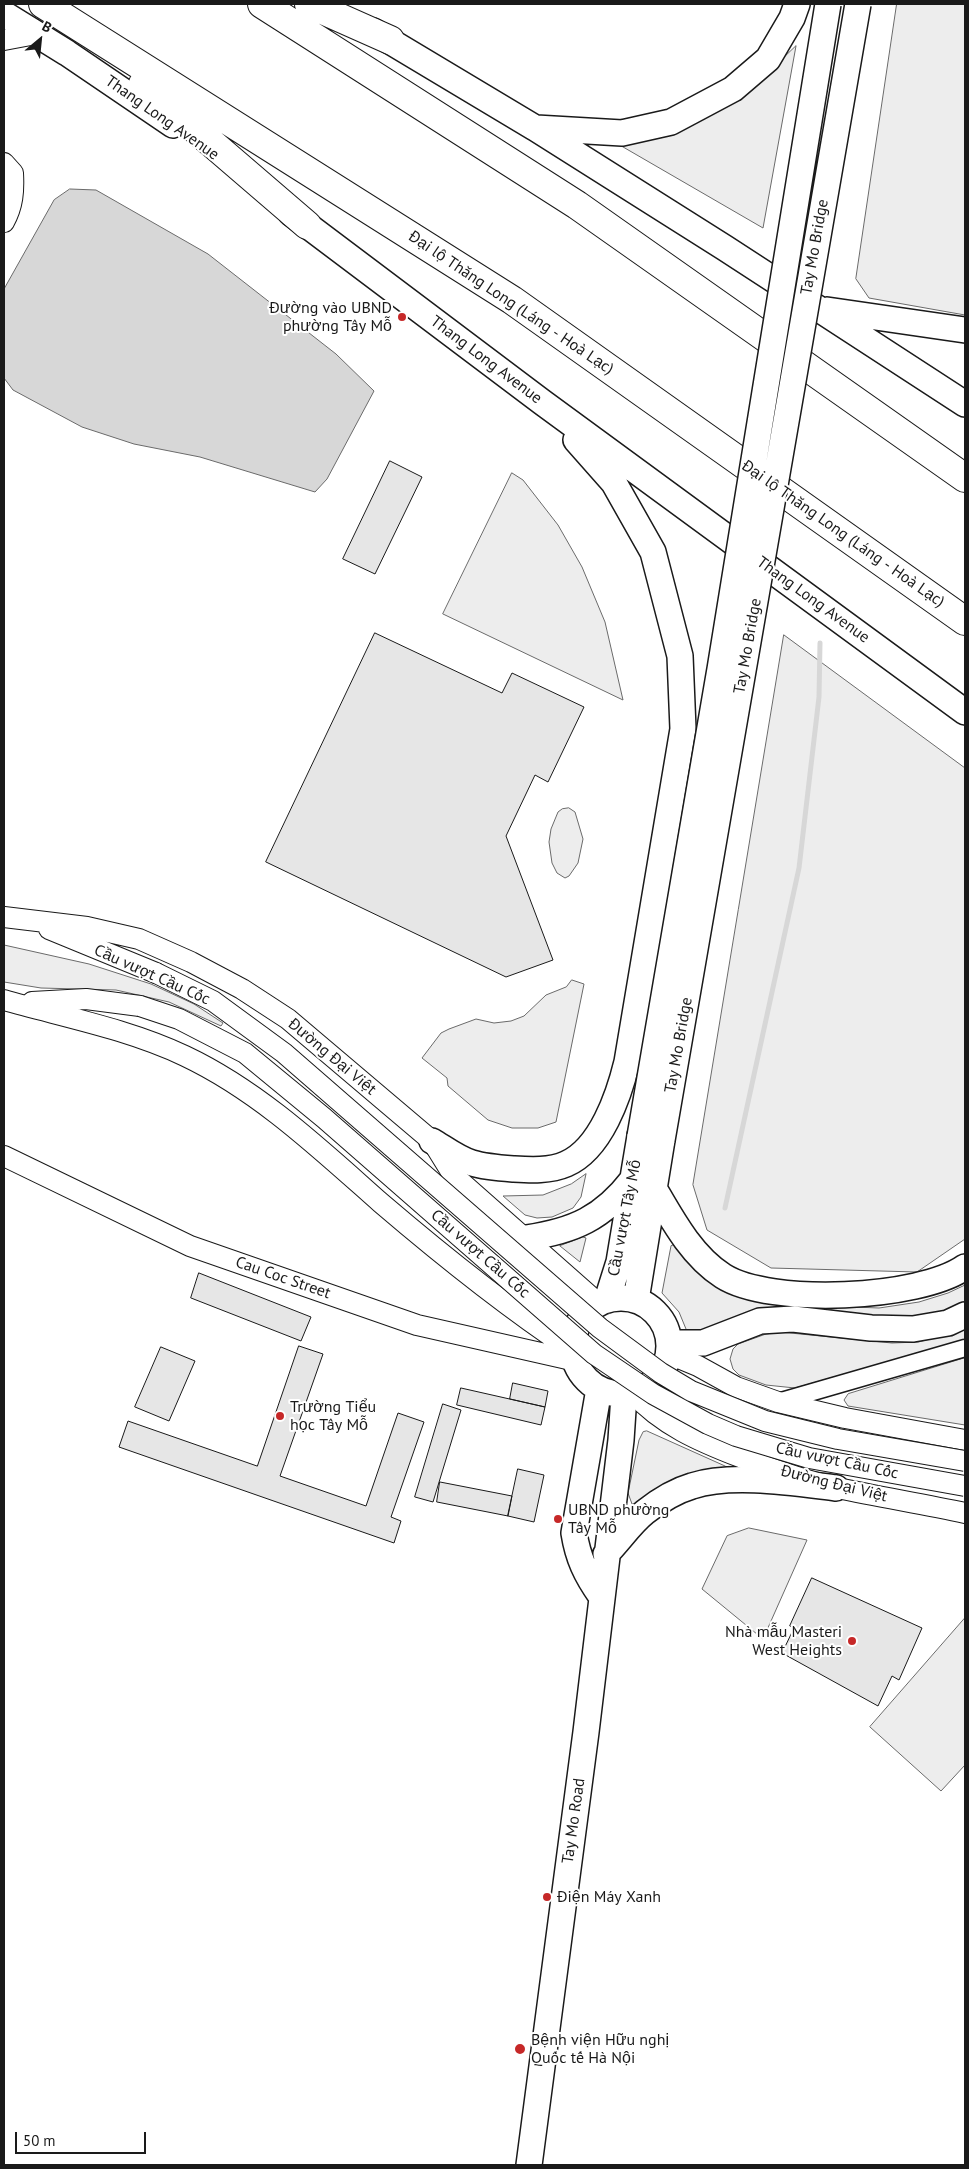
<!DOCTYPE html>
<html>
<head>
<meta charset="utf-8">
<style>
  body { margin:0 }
  #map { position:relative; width:969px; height:2169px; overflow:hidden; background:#fff; font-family:"PT Sans",sans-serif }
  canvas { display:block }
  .frame { position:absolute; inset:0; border:5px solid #1a1a1a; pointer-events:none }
  .north { position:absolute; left:15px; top:15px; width:50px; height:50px; -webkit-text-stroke:4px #fff; paint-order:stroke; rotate:28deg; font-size:14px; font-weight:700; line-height:20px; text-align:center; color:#1a1a1a }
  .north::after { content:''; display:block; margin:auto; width:18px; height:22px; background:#1a1a1a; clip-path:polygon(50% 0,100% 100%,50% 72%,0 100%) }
  .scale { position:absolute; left:15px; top:2132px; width:131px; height:22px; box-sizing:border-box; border:2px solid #1a1a1a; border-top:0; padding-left:6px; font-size:15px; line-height:18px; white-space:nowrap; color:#1a1a1a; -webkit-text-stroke:4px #fff; paint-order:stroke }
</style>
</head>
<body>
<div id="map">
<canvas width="969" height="2169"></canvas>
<div class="frame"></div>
<div class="north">B</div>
<div class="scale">50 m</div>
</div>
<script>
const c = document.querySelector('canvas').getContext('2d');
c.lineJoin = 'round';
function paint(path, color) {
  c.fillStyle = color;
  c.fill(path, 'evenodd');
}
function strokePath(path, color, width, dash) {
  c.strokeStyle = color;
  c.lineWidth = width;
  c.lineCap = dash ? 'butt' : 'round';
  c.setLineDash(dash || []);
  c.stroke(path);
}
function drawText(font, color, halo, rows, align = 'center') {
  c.font = font + ' "PT Sans",sans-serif';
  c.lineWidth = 4;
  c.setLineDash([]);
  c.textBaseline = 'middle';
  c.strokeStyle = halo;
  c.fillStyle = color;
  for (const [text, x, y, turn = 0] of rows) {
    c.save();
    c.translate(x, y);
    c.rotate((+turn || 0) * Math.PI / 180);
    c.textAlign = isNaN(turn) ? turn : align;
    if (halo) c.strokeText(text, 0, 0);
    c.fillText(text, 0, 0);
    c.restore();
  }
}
const built = new Path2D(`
  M897,4H965V315L869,298L856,279Z
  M796,46L763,228L611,140L742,97Z
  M512,473L523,480L558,525L582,567L605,622L623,700L443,614Z
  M784,635L965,768V1239L917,1272L771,1268L707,1230L693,1185Z
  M569,808L575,812L583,839L578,863L569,876L565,878L557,873L552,863L549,842L551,829L558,812L562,809Z
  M4,945L89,964L151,984L194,1004L223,1023L221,1026L169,1002L116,990L41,988L4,982Z
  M572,980L584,984L556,1122L538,1128H512L488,1120L448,1086L447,1078L422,1058L441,1033L449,1029L476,1019L494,1023L511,1021L524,1016L546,995L566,987Z
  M586,1174L581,1197L573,1208L552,1217L537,1218L525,1215L503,1196L543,1195L571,1184Z
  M583,1237L586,1238L580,1262L560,1246Z
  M674,1245L696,1268L831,1306L879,1308L919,1302L948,1293L965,1285V1304L945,1313L914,1319H880L774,1307L691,1334L686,1329L679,1312L662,1293L671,1246Z
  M965,1330V1339L958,1342L795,1388L766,1385L739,1375L733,1369L730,1359L733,1349L738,1344L766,1334L780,1332L892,1343L918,1342Z
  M965,1358V1425L848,1406L844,1400L848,1394Z
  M647,1431L725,1466L728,1468L636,1505L632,1504L628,1493L639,1440L643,1432Z
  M749,1528L807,1540L763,1639L702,1589L727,1536Z
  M965,1618V1765L941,1791L870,1727Z`);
const water = new Path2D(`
  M70,189L96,190L208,254L336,354L374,391L327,479L315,492L200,457L134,444L82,427L13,390L4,378V289L54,200Z`);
const stream = new Path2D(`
  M725,1208L799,868L819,697L820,643`);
const building = new Path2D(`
  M390,461L422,477L375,574L343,559Z
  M375,633L502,693L512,673L584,707L548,782L535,775L506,836L553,960L506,977L266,862Z
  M199,1273L311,1317L301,1341L191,1298Z
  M299,1346L323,1354L280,1476L366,1506L398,1413L424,1422L391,1517L401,1521L394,1543L119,1447L128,1421L257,1466Z
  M161,1347L195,1361L169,1421L135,1407Z
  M513,1383L548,1391L545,1407L510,1399Z
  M461,1388L545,1407L541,1425L457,1405Z
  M443,1404L461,1410L433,1502L415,1497Z
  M518,1469L544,1475L534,1522L508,1516Z
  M440,1482L512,1496L508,1516L437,1502Z
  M812,1578L922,1628L899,1680L892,1676L878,1706L782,1653L794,1628L790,1626Z`);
const minor = new Path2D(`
  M778,1402L965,1348`);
const tertiary = new Path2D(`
  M4,40L36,34
  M4,163L13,173C14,191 13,206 4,222
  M4,917L87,927L139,939L191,962L242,989L288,1019L432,1141L453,1175L599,1304
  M49,929L156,973
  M4,1000C64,1017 128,1029 185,1056C259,1091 320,1149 381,1203C443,1256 505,1306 573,1351
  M32,1002L86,999L140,1006
  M4,1156L190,1246L417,1325L576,1361
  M669,1354L698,1366L736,1387L778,1402L845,1418L965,1440
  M633,1393C661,1425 701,1442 740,1457C772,1469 805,1481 838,1488C880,1497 923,1504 965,1513`);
const primary = new Path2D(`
  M4,14L67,53L173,125
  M373,31L535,128L725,248L965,404
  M536,128L622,133L671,122L733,89L768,59L792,18L797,4
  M291,213L542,402L965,712
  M827,310L965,330
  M432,1141C444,1148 458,1159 472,1163C485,1167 500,1168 514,1169C531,1170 550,1171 566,1164C601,1149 619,1095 627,1062L683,729L680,656L653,552L614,483L576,440
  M655,1190C673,1221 692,1256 723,1276C770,1306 920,1299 965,1267
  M526,1238C574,1231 603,1218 633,1179
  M573 1346a48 48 0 1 1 96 0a48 48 0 1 1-96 0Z
  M607,1300L619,1262L640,1136
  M636,1300L662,1140
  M670,1343H703L760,1321L793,1319L871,1328L913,1329L948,1323L965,1315
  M599,1389L574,1533C578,1558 586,1575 601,1596
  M606,1554C619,1541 631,1523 645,1512C659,1501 675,1491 692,1486C732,1473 794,1483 836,1488
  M529,2165L586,1732L621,1440L624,1395`);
const motorway = new Path2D(`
  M43,4L512,300L965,621
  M262,4L577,205L965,478
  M309,4L390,40
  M143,84L307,225`);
const tertiaryBridge = new Path2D(`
  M156,973L213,1001L284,1053L600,1328L661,1373L691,1391L765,1421L838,1439L965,1461
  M140,1006L179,1019L245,1053L324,1118L594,1354L653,1394L708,1424L736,1436L809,1458L965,1486`);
const primaryBridge = new Path2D(`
  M640,1136L720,669L828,4
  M662,1140L858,4`);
const markers = [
  [402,317,5,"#c62828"],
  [280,1416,5,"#c62828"],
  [558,1519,5,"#c62828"],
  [852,1641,5,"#c62828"],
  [547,1897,5,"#c62828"],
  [520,2049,6,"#c62828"]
];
const streetNames = [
  ["Thang Long Avenue",162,118,35],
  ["Tay Mo Bridge",815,247,-80],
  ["Đại lộ Thăng Long (Láng - Hoà Lạc)",511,303,34],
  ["Thang Long Avenue",486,360,37],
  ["Đại lộ Thăng Long (Láng - Hoà Lạc)",843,534,35],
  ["Thang Long Avenue",813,600,36],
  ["Tay Mo Bridge",748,646,-80],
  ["Cầu vượt Cầu Cốc",152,975,24],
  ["Tay Mo Bridge",679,1045,-80],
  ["Đường Đại Việt",332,1057,40],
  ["Cầu vượt Tây Mỗ",625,1218,-79],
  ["Cầu vượt Cầu Cốc",480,1254,41],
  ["Cau Coc Street",283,1278,19],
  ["Cầu vượt Cầu Cốc",837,1461,12],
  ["Đường Đại Việt",834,1484,14],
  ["Tay Mo Road",574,1821,-82]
];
const poiNames = [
  ["Đường vào UBND",392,308,"right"],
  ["phường Tây Mỗ",392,326,"right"],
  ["Trường Tiểu",290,1407],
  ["học Tây Mỗ",290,1425],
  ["UBND phường",568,1510],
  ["Tây Mỗ",568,1528],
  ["Nhà mẫu Masteri",842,1632,"right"],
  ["West Heights",842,1650,"right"],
  ["Điện Máy Xanh",557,1897],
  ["Bệnh viện Hữu nghị",531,2040],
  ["Quốc tế Hà Nội",531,2058]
];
paint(built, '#ededed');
strokePath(built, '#6a6a6a', 1);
paint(water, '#d7d7d7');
strokePath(water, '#6a6a6a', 1);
strokePath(stream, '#d7d7d7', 5);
paint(building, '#e6e6e6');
strokePath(building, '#1a1a1a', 1);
strokePath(minor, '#1a1a1a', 19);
strokePath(tertiary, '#1a1a1a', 22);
strokePath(primary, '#1a1a1a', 28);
strokePath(motorway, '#1a1a1a', 30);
strokePath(minor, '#fff', 16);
strokePath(tertiary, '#fff', 20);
strokePath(primary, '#fff', 25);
strokePath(motorway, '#fff', 28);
strokePath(tertiaryBridge, '#1a1a1a', 22, []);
strokePath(primaryBridge, '#1a1a1a', 28, []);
strokePath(tertiaryBridge, '#fff', 20);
strokePath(primaryBridge, '#fff', 25);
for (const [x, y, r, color] of markers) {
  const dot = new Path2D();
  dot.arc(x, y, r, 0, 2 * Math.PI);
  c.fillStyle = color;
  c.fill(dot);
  strokePath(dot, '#fff', 2);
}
drawText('16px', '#1a1a1a', '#fff', streetNames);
drawText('16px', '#1a1a1a', '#fff', poiNames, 'left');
</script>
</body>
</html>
